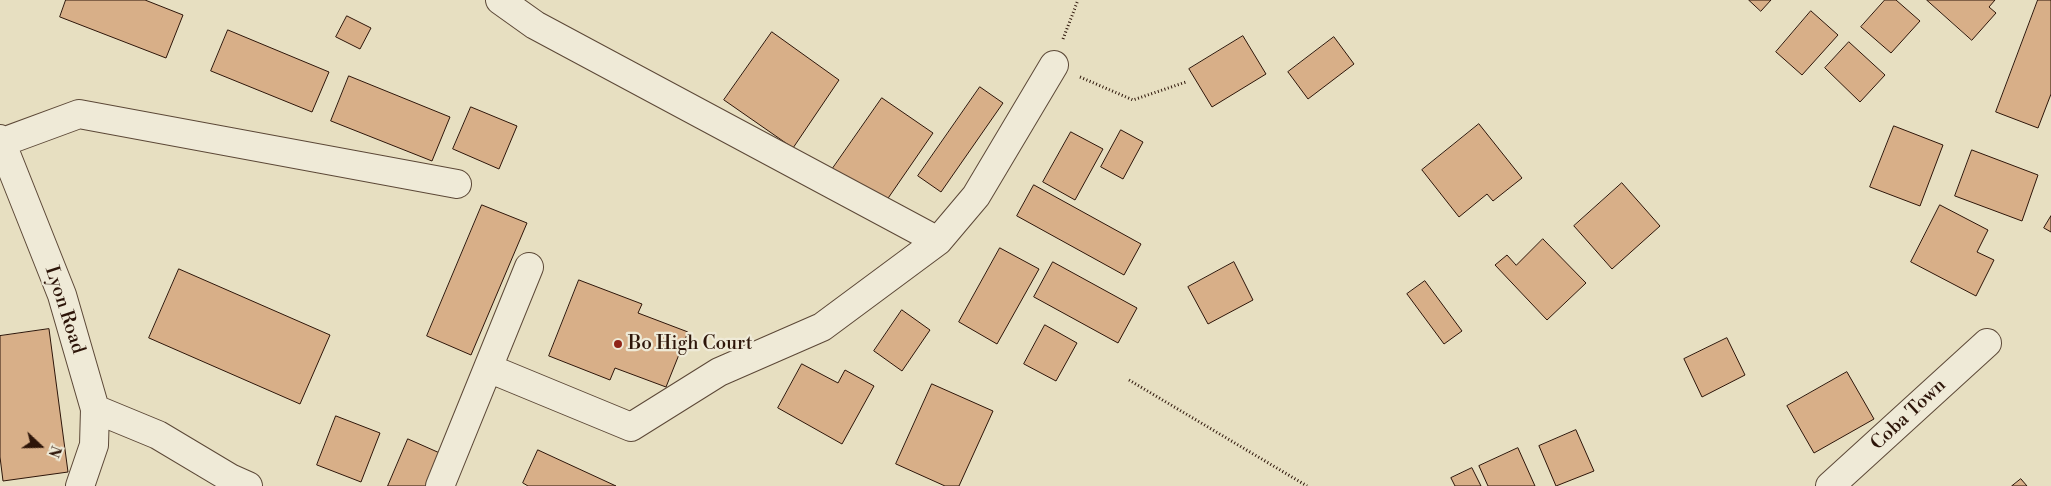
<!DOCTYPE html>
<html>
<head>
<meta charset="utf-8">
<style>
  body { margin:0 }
  #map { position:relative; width:2051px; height:486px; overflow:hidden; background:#e7dfc1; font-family:"Libre Bodoni",serif }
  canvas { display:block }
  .north { position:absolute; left:15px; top:421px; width:50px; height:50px; -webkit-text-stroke:4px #efead7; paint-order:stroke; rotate:111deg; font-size:14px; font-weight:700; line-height:20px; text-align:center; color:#2d1509 }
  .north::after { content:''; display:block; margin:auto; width:18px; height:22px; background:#2d1509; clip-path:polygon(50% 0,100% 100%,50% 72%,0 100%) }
</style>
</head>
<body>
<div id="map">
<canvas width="2051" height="486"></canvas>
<div class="north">N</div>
</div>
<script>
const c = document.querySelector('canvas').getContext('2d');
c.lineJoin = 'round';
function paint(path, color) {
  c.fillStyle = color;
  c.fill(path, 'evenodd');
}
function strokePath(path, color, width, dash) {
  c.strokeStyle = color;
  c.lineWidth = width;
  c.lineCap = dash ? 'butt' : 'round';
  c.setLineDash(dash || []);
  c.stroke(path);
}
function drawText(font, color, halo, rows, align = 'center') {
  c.font = font + ' "Libre Bodoni",serif';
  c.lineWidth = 4.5;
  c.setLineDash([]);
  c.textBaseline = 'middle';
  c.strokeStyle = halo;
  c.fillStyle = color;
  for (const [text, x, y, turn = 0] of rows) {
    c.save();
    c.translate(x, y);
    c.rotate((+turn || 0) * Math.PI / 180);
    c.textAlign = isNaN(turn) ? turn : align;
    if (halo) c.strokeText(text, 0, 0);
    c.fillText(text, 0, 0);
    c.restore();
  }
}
const building = new Path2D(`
  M66,0H145L183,15L166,58L60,17Z
  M1749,0H1771L1761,11Z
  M1885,0H1896L1920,21L1891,53L1861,27Z
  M1927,0H1995L1989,7L1996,13L1972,40Z
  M2038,0H2051V94L2038,128L1996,112Z
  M1811,11L1838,35L1802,75L1776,52Z
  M347,16L371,28L360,49L336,37Z
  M228,30L329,72L312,112L211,71Z
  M772,32L839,80L793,148L724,100Z
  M1243,36L1266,74L1212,107L1189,69Z
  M1334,37L1354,64L1308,99L1288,72Z
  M1849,42L1885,75L1860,102L1825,68Z
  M349,76L450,117L432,161L331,121Z
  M980,87L1003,103L941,192L918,176Z
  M882,98L933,133L882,207L831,171Z
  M471,107L517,126L499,169L453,149Z
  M1479,124L1522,178L1493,201L1487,194L1459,217L1422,170Z
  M1894,126L1943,145L1920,206L1870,187Z
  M1121,130L1143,142L1123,179L1101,167Z
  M1071,132L1103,149L1075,200L1043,182Z
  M1972,150L2038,175L2022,221L1955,196Z
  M1622,183L1660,226L1612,269L1574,226Z
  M1034,185L1141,244L1124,275L1017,216Z
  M482,205L527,223L471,355L427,336Z
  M1940,205L1988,230L1977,252L1994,260L1976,296L1911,262Z
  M2051,216V232L2044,228Z
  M1543,239L1586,283L1547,320L1495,265L1507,255L1516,265Z
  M1000,248L1039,269L997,344L959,322Z
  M1053,262L1137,308L1118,343L1034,297Z
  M1234,262L1253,300L1208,324L1188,287Z
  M179,269L330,335L300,404L149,338Z
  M579,280L642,304L638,313L688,332L666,387L615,368L610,380L549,356Z
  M1425,281L1462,331L1444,344L1407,294Z
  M902,310L930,330L902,371L874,351Z
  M1045,325L1077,343L1056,381L1024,364Z
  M49,329L68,472L3,481L0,457V336Z
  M1727,338L1745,375L1702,397L1684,359Z
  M802,364L838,383L845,370L874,386L842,444L778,408Z
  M1847,372L1874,419L1814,453L1787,406Z
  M932,384L993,411L959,486H945L896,464Z
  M336,416L380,433L361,482L317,465Z
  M1576,430L1594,471L1556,486L1539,446Z
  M408,439L442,454L429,486H388Z
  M1518,448L1535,486H1488L1479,466Z
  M538,450L616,486H528L523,483Z
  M1472,468L1481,486H1455L1451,478Z
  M2021,479L2027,486H2012Z`);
const path = new Path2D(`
  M1063,39L1078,0
  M1080,77L1133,100L1186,82
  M1129,380L1307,486`);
const minor = new Path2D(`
  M500,0L535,25L938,241
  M0,139L62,295L95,409L94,445L80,486
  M3,142L79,114L457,184
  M488,368L631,427L719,372L822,327L938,241L976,196L1054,65
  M95,409L158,435L230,478L248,486
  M440,486L529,267
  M1830,486L1987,343`);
const markers = [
  [618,344,5,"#8f2418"]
];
const streetNames = [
  ["Lyon Road",64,310,72],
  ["Coba Town",1909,415,-43]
];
const poiNames = [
  ["Bo High Court",628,344]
];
paint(building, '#d8af88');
strokePath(building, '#2d1509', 1);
strokePath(minor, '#5c4837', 30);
strokePath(path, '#2d1509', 3, [1, 2.5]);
strokePath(minor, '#efead7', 28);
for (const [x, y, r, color] of markers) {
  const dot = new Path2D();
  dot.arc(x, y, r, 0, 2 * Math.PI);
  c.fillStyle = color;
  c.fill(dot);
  strokePath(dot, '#efead7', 2);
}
drawText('19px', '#2d1509', '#efead7', streetNames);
drawText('19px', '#2d1509', '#efead7', poiNames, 'left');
</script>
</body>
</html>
